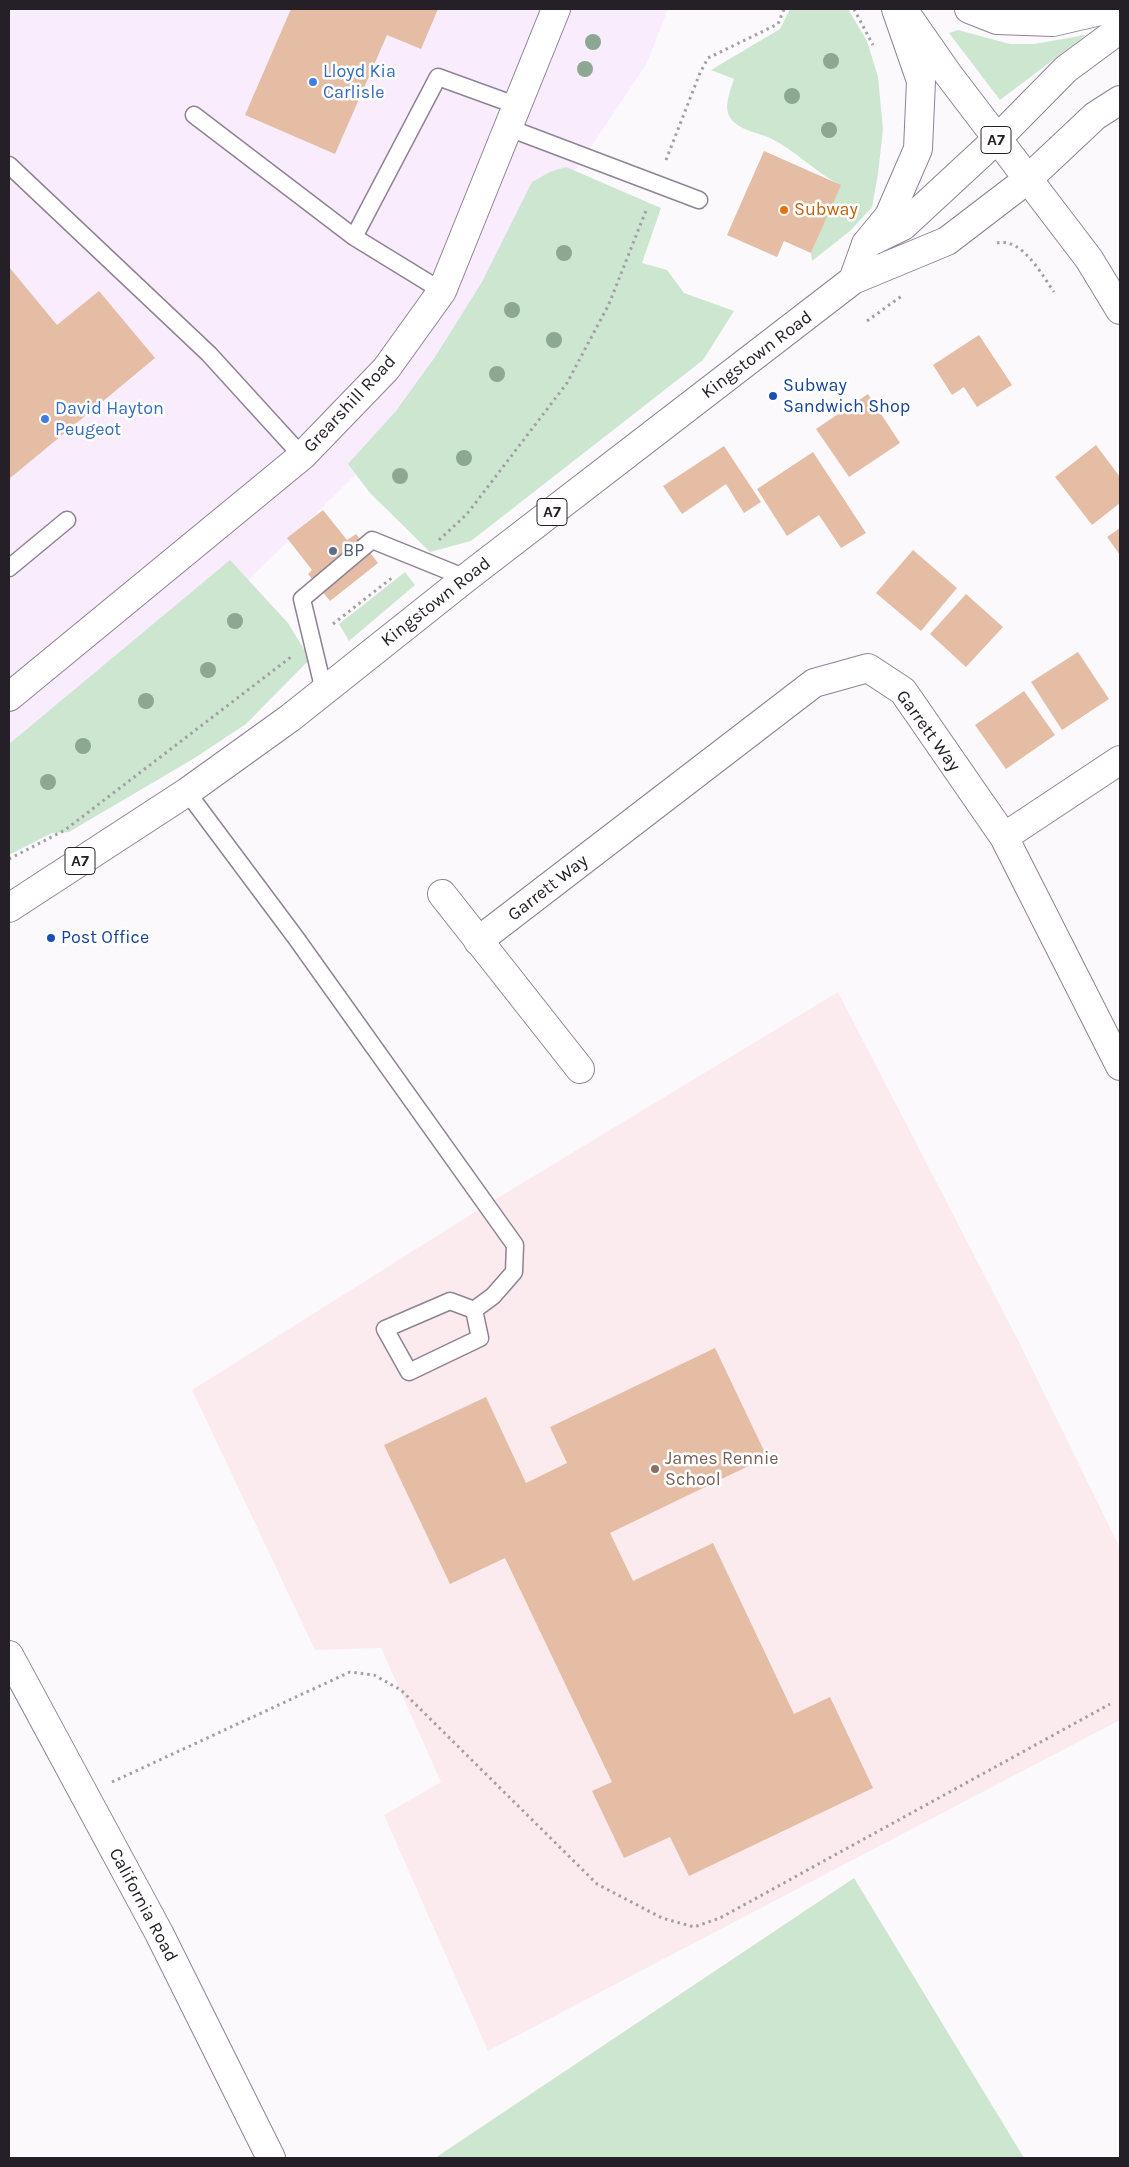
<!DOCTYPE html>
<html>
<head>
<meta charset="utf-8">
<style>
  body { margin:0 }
  #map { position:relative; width:1129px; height:2167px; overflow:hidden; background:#fcf9fd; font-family:Karla,sans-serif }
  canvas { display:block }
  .frame { position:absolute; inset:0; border:10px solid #252027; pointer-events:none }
</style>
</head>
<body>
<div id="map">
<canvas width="1129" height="2167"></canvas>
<div class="frame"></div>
</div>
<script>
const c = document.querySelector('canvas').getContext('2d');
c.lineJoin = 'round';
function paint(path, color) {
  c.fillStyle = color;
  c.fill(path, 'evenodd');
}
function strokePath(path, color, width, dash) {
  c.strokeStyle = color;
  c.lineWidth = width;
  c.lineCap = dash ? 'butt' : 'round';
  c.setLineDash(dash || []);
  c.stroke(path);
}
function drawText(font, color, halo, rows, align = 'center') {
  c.font = font + ' Karla,sans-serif';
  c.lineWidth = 5;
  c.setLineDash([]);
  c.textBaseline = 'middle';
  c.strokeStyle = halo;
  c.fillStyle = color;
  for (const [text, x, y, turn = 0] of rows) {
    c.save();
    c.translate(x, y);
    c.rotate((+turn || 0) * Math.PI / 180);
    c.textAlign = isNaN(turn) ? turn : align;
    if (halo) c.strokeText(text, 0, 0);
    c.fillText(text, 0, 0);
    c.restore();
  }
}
const built = new Path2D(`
  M9,9H668L647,63L404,427L154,673L9,800Z`);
const education = new Path2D(`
  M838,992L1019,1342L1120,1548V1720L488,2051L384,1815L441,1782L381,1648L315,1650L192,1390L486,1205Z`);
const green = new Path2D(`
  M790,9H848L867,41L878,77L883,129L878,174L872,207L850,231L812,261L811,253L840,185C815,172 795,150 770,138C756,132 733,129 728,113C725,102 731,89 734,79L711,70L780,29Z
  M958,30L1010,44H1034L1086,35L1000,100L949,33Z
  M566,167L661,208L642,263L667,270L684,293L734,311L703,360L471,541L430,552L370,493L348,464L396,411L435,357L482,282L532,182L550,172Z
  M230,560L288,623L310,659L246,724L193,759L69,832L52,833L9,855V744Z
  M405,572L415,585L349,641L339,624Z
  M854,1878L1024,2158H435Z`);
const building = new Path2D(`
  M291,9H438L421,49L387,35L335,154L245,115Z
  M764,151L841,185L811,253L784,241L777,257L727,235Z
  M9,267L57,325L99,291L155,358L9,479Z
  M979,335L1012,385L977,407L964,387L952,395L933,365Z
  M868,394L900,443L849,477L816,429Z
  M1096,445L1120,477V503L1092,525L1055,477Z
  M724,446L761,502L744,513L726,484L682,514L663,486Z
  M813,452L866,533L841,548L819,515L787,536L757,489Z
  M323,510L347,540L356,534L378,563L330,601L308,574L312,570L287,538Z
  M1120,528V555L1107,537Z
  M913,550L957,588L921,631L876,593Z
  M966,594L1003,627L966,667L930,634Z
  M1078,652L1109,699L1062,730L1031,682Z
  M1024,691L1055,735L1006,769L975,725Z
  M715,1348L767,1457L610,1533L633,1581L713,1543L794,1714L830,1697L873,1788L689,1876L670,1837L624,1858L592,1791L612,1782L505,1558L450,1584L384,1445L486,1397L526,1483L567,1463L550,1427Z`);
const path = new Path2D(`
  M854,9L873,45
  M666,160L700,73L708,58L778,24L784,9
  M997,243C1022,237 1042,275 1054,292
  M867,321L903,295
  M439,540L467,514L567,383L609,304L647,208
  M333,624L393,577
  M9,859L65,830L291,657
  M112,1782L350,1672L374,1675L401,1690L597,1884L662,1918L694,1927L720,1918L1110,1704`);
const service = new Path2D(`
  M194,115L354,237L442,291
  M509,128L699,200
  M9,165L209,354L302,456
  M354,237L438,77L518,106
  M9,568L67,520
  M324,691L302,599L372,540L466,578
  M187,792L296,938L515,1245L514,1272L493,1296L474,1310
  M450,1301L474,1310L480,1338L409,1372L385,1329Z`);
const minor = new Path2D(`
  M1028,179L1089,259L1120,310
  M9,697L302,456L386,369L442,291L556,9
  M1004,837L1120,760
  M442,894L580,1069
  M478,941L814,683L868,668L903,691L1004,837L1120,1066
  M9,1655L159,1933L271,2158`);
const tertiary = new Path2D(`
  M969,9L997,20L1053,22L1109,9
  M909,18L948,74L1028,179
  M866,244L889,216L918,149L921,81L896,9`);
const primary = new Path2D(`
  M853,280L866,244L903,226L997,139L1066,69L1120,29
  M9,908L187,792L290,718L466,578L853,280L947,241L1028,179L1095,116L1120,100`);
const trees = [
  [593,42],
  [831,61],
  [585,69],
  [792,96],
  [829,130],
  [564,253],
  [512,310],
  [554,340],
  [497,374],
  [464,458],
  [400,476],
  [235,621],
  [208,670],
  [146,701],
  [83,746],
  [48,782]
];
const markers = [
  [313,82,5,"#3f7fe0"],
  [784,210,5,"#e8710a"],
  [773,396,5,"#1a4fb4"],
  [45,419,5,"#3f7fe0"],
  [333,551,5,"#5c6f8a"],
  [51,938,5,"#1a4fb4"],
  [655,1469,5,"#8d6e63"]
];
const shields = [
  [996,140,30],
  [552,512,30],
  [80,861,30]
];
const shieldNames = [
  ["A7",996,140],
  ["A7",552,512],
  ["A7",80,861]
];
const shopNames = [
  ["Lloyd Kia",323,72],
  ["Carlisle",323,93],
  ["David Hayton",55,409],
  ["Peugeot",55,430]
];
const foodNames = [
  ["Subway",794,210]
];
const streetNames = [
  ["Kingstown Road",757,355,-37],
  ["Grearshill Road",350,404,-47],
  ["Kingstown Road",436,602,-38],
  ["Garrett Way",928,731,54],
  ["Garrett Way",548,888,-38],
  ["California Road",143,1905,62]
];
const transitNames = [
  ["Subway",783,386],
  ["Sandwich Shop",783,407],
  ["Post Office",61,938]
];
const serviceNames = [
  ["BP",343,551]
];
const educationNames = [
  ["James Rennie",665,1459],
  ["School",665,1480]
];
paint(built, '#f8ecfd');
paint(education, '#fcebee');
paint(green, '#cce6d0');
paint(building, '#e4bda4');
strokePath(service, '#8f8295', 19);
strokePath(minor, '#8f8295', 30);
strokePath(tertiary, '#8f8295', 30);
strokePath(primary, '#8f8295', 30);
strokePath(path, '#a39fa4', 3, [2.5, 4]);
strokePath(service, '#fff', 16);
strokePath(minor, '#fff', 28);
strokePath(tertiary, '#fff', 28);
strokePath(primary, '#fff', 28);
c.fillStyle = '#8ca893';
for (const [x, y] of trees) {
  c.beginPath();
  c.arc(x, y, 8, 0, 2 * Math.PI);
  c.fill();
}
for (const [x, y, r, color] of markers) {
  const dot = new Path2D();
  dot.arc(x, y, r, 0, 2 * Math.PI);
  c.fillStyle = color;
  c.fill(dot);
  strokePath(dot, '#fff', 2);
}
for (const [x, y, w] of shields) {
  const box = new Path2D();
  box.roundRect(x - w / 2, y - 13.5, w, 27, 4);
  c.fillStyle = '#fff';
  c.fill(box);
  strokePath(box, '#252027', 1);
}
drawText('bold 16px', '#252027', null, shieldNames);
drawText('18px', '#366cbe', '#fff', shopNames, 'left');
drawText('18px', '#c56008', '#fff', foodNames, 'left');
drawText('18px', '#252027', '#fff', streetNames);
drawText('18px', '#164399', '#fff', transitNames, 'left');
drawText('18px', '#4e5e75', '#fff', serviceNames, 'left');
drawText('18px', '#785e54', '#fff', educationNames, 'left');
</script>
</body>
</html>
